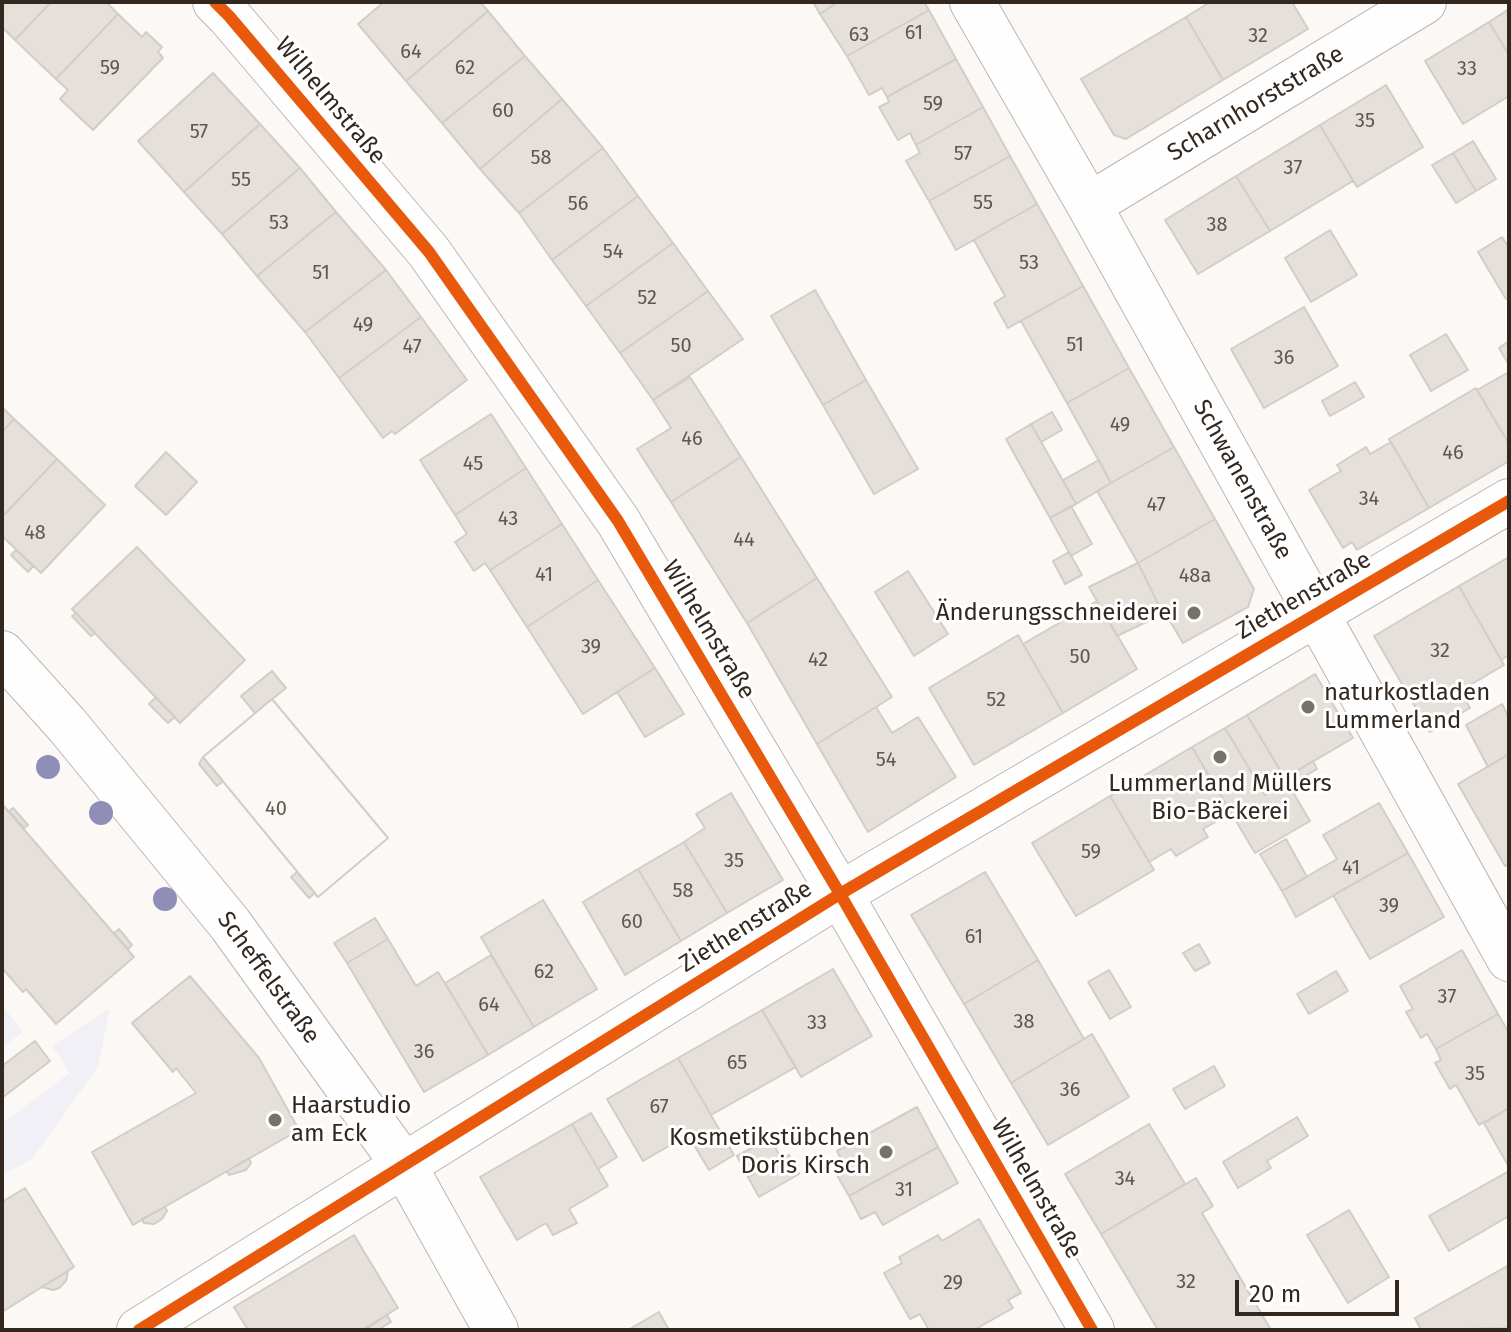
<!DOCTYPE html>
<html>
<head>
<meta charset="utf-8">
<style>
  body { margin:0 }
  #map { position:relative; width:1511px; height:1332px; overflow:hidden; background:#fbf8f5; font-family:"Fira Sans",sans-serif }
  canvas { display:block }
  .frame { position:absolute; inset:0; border:4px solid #32281f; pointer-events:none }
  .scale { position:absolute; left:1235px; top:1280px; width:164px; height:36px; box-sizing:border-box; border:4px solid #32281f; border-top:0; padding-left:10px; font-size:24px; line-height:28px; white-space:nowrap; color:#32281f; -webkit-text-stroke:6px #fff; paint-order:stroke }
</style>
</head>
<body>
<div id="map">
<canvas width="1511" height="1332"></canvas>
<div class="frame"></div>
<div class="scale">20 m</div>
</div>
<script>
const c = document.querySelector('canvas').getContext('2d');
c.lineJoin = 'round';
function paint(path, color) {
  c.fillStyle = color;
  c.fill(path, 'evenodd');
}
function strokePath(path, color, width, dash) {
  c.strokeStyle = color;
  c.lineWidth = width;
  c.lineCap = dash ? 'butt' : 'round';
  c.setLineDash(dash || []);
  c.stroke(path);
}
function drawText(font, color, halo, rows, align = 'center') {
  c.font = font + ' "Fira Sans",sans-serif';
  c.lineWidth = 6;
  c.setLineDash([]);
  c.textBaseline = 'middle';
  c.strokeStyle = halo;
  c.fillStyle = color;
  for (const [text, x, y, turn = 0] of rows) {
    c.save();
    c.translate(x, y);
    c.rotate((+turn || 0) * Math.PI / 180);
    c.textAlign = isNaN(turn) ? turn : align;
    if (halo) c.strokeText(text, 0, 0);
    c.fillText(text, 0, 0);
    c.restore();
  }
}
const green = new Path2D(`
  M2,1005L23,1032L2,1048Z
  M110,1008L98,1067L32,1159L2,1175V1124L70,1073L52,1046Z`);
const building = new Path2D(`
  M2,2H51L15,40L2,27Z
  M51,2H106L118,14L56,79L15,40Z
  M384,2H480L488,11L406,81L358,24Z
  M813,2H838L820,14Z
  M838,2H924L929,10L847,56L820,14Z
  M1210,2H1292L1308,29L1223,80L1186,17Z
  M1509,9V55L1489,22Z
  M929,10L956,59L887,97L882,88L869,95L847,56Z
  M488,11L525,56L442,123L406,81Z
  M118,14L142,37L146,32L162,47L158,52L163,58L93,130L60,99L68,90L56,79Z
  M1186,17L1223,80L1126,139L1114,135L1081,79Z
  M1489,22L1509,55V96L1463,124L1425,61Z
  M525,56L562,99L480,169L442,123Z
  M956,59L983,107L916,145L910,133L898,140L879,107L889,102L887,97Z
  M213,73L260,124L184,192L138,141Z
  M1386,85L1423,147L1357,187L1320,125Z
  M562,99L603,148L519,213L480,169Z
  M983,107L1010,156L929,201L906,161L920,153L916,145Z
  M260,124L300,168L222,234L184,192Z
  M1320,125L1353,181L1270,231L1236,176Z
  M1473,141L1496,179L1476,191L1453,153Z
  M603,148L638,196L552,260L519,213Z
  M1453,153L1476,191L1456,203L1432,165Z
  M1010,156L1037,204L956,250L929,201Z
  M300,168L336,212L257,276L222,234Z
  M1236,176L1270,231L1198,274L1165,220Z
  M638,196L673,243L586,306L552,260Z
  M1037,204L1083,286L1008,328L994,303L1005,296L974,240Z
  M336,212L386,270L305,332L257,276Z
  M1330,230L1357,275L1311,302L1285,258Z
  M1502,237L1509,248V297L1506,299L1478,252Z
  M673,243L708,291L620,353L586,306Z
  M386,270L421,317L339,378L305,332Z
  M1083,286L1129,368L1067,403L1021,321Z
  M815,290L866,380L823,405L771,316Z
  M708,291L743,339L653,400L620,353Z
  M1304,307L1338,366L1264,408L1231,349Z
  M421,317L467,380L395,434L392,431L383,438L339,378Z
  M1446,334L1468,370L1431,391L1410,355Z
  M1509,341V365L1499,348Z
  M1129,368L1174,447L1111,483L1067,403Z
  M1509,372V444L1477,390Z
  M690,377L741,457L671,502L637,449L671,428L653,400Z
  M866,380L918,469L874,494L823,405Z
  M1355,382L1364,397L1330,416L1322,401Z
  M1476,388L1509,444V461L1429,508L1389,439Z
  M2,407L14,419L2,432Z
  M1052,412L1062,430L1041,442L1031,424Z
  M491,414L526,468L455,515L420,460Z
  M14,419L57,459L2,517V432Z
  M1031,424L1076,504L1050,518L1006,439Z
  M1391,442L1429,508L1357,550L1352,542L1343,548L1309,490L1341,471L1337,465L1366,447L1370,454Z
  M1174,447L1215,519L1138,563L1097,491Z
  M166,452L197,482L166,515L135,486Z
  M741,457L817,578L747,623L671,502Z
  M57,459L105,505L41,573L2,536V517Z
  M1099,460L1111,483L1076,504L1063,480Z
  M526,468L562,524L490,570L485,563L474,571L455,542L467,534L455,515Z
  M1071,506L1092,544L1071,556L1050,518Z
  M1215,519L1254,589L1248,607L1183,643L1165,613L1163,614L1138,563Z
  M562,524L598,580L527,627L490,570Z
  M137,547L245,660L180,723L72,609Z
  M16,550L33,566L28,572L11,555Z
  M1069,552L1082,575L1065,584L1053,561Z
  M1509,557V655L1501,660L1459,586Z
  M1138,563L1163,614L1117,636L1089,587Z
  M908,571L948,634L914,656L875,592Z
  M817,578L892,697L817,744L747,623Z
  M598,580L655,668L583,714L527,627Z
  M1459,586L1504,665L1460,691L1470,708L1430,732L1374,636Z
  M1097,601L1137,669L1063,713L1023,644Z
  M76,613L95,633L91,636L72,616Z
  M1018,635L1063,713L974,765L929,688Z
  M655,668L684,714L645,737L617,692Z
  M272,671L286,688L255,713L241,696Z
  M1315,674L1353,738L1285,778L1247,715Z
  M156,697L175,717L168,723L149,704Z
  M272,699L388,838L318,897L203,757Z
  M272,699L388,838L318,897L203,757Z
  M1502,704L1509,718V754L1488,767L1466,725Z
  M876,707L892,733L918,717L956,777L868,832L817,744Z
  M1247,715L1287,782L1265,795L1225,728Z
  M1225,728L1265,795L1287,782L1310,821L1255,853L1192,747Z
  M1192,747L1231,813L1203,829L1208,837L1176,856L1171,849L1149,862L1110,796Z
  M1509,754V864L1505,866L1458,784Z
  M203,757L223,781L217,786L199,764Z
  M1313,761L1317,769L1289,786L1285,778Z
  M731,793L783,880L727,913L684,842L705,828L696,814Z
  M1110,796L1154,870L1076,916L1032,843Z
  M1379,803L1408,853L1296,917L1282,891L1337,859L1323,835Z
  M2,804L134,957L56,1024L26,989L23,992L2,968Z
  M13,808L28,825L24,828L9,811Z
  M1286,839L1307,877L1282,891L1260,854Z
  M684,842L727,913L681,941L638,869Z
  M1408,853L1444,917L1370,959L1333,895Z
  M638,869L681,941L625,975L583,902Z
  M297,872L315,893L309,898L291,877Z
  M985,872L1038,960L964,1004L911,915Z
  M543,900L597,989L534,1027L481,937Z
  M375,918L388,939L347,963L334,943Z
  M119,929L132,945L128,949L114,933Z
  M388,939L416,986L438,972L488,1055L424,1092L347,963Z
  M1199,944L1210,963L1195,971L1183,953Z
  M1462,950L1498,1014L1436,1049L1427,1034L1421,1038L1406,1012L1413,1009L1400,986Z
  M491,955L534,1027L488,1055L445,983Z
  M1038,960L1084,1039L1011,1083L964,1004Z
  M833,969L872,1036L801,1077L762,1010Z
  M1109,970L1131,1007L1110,1019L1088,982Z
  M1336,971L1348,991L1309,1014L1297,994Z
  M190,976L259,1058L299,1130L133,1225L92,1152L196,1093L176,1068L173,1072L132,1023Z
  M762,1010L796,1067L711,1115L678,1058Z
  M1498,1014L1509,1033V1108L1479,1125L1456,1085L1450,1089L1435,1063L1441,1060L1436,1049Z
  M1092,1034L1129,1097L1048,1145L1011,1083Z
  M35,1041L50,1061L2,1098V1066Z
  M678,1058L734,1155L709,1170L688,1135L643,1161L607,1099Z
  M1214,1066L1225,1086L1185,1109L1173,1089Z
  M917,1107L938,1147L849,1196L837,1175L847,1170L837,1151Z
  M1509,1108V1167L1484,1123Z
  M591,1113L617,1157L598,1169L572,1124Z
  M1297,1117L1308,1136L1267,1161L1271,1168L1238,1188L1223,1162Z
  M572,1124L608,1186L569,1209L577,1223L553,1235L546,1223L517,1240L480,1177Z
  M1149,1124L1185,1184L1101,1234L1065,1174Z
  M770,1138L781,1158L748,1177L737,1156Z
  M938,1147L958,1183L883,1225L875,1212L861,1219L849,1196Z
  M789,1155L799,1174L759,1197L748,1177Z
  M249,1158L251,1163L246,1170L229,1175L227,1171Z
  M1509,1171V1216L1449,1251L1429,1216Z
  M1196,1178L1213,1206L1202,1213L1271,1330H1158L1101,1234Z
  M25,1188L74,1267L2,1312V1202Z
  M165,1207L167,1211L162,1219L154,1224L144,1223L142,1219Z
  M1349,1210L1389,1277L1348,1303L1307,1235Z
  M979,1219L1021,1293L1008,1300L1013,1308L974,1330H929L920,1314L910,1319L884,1273L902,1263L899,1257L938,1235L942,1241Z
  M354,1235L398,1308L362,1330H248L234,1307Z
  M1509,1265V1328L1421,1330L1415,1318Z
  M68,1271L66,1281L59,1288L53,1290L42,1287Z
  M659,1312L669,1330H628Z
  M387,1315L391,1322L378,1330H365Z`);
const street = new Path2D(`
  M215,2L229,16L429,252L618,521L840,894L1092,1330
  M972,2L1089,205L1509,959
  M1089,205L1424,2
  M2,653L67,725L230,924L405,1167L496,1330
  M139,1330L840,894L1509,501`);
const cycleway = new Path2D(`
  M215,2L229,16L429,252L618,521L840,894L1092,1330
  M139,1330L840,894L1509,501`);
const trees = [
  [48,767],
  [101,813],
  [165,899]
];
const markers = [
  [1194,613,8,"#78716a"],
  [1308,707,8,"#78716a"],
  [1220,757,8,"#78716a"],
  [275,1120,8,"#78716a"],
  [886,1152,8,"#78716a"]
];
const numberNames = [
  ["61",914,33],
  ["63",859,35],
  ["32",1258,36],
  ["64",411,52],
  ["59",110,68],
  ["62",465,68],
  ["33",1467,69],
  ["59",933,104],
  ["60",503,111],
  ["35",1365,121],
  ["57",199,132],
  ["57",963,154],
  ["58",541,158],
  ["37",1293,168],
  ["55",241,180],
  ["55",983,203],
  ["56",578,204],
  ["53",279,223],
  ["38",1217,225],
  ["54",613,252],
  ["53",1029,263],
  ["51",321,273],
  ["52",647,298],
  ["49",363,325],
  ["51",1075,345],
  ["50",681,346],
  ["47",412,347],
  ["36",1284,358],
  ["49",1120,425],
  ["46",692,439],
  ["46",1453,453],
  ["45",473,464],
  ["34",1369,499],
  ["47",1156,505],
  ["43",508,519],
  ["48",35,533],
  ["44",744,540],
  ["41",544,575],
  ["48a",1195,576],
  ["39",591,647],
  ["32",1440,651],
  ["50",1080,657],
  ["42",818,660],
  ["52",996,700],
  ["54",886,760],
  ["40",276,809],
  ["59",1091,852],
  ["35",734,861],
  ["41",1351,868],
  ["58",683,891],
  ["39",1389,906],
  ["60",632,922],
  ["61",974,937],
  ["62",544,972],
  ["37",1447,997],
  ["64",489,1005],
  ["38",1024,1022],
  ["33",817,1023],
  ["36",424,1052],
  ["65",737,1063],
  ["35",1475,1074],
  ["36",1070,1090],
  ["67",659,1107],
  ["34",1125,1179],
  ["31",904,1190],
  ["32",1186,1282],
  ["29",953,1283]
];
const streetNames = [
  ["Wilhelmstraße",330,101,50],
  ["Scharnhorststraße",1256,104,-31],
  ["Schwanenstraße",1242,480,61],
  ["Ziethenstraße",1304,596,-30],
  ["Wilhelmstraße",708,630,59],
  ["Ziethenstraße",746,927,-32],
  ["Scheffelstraße",268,978,54],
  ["Wilhelmstraße",1036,1189,60]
];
const poiNames = [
  ["Änderungsschneiderei",1178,613],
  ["naturkostladen",1324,693,"left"],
  ["Lummerland",1324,721,"left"],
  ["Lummerland Müllers",1220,784,"center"],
  ["Bio-Bäckerei",1220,812,"center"],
  ["Haarstudio",291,1106,"left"],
  ["am Eck",291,1134,"left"],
  ["Kosmetikstübchen",870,1138],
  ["Doris Kirsch",870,1166]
];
paint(green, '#f1f0f7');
paint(building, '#e6e0da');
strokePath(building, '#d2cdc7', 2);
strokePath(street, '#bbb6b0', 46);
strokePath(street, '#fefefe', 44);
strokePath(cycleway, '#e8590c', 12);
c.fillStyle = '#8e8eb6';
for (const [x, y] of trees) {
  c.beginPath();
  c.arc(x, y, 12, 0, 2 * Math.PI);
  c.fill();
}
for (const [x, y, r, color] of markers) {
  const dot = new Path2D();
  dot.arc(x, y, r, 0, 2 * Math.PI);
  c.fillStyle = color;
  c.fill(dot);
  strokePath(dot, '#fff', 3);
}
drawText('20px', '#5f564e', null, numberNames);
drawText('24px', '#32281f', '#fff', streetNames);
drawText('24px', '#32281f', '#fff', poiNames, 'right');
</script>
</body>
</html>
